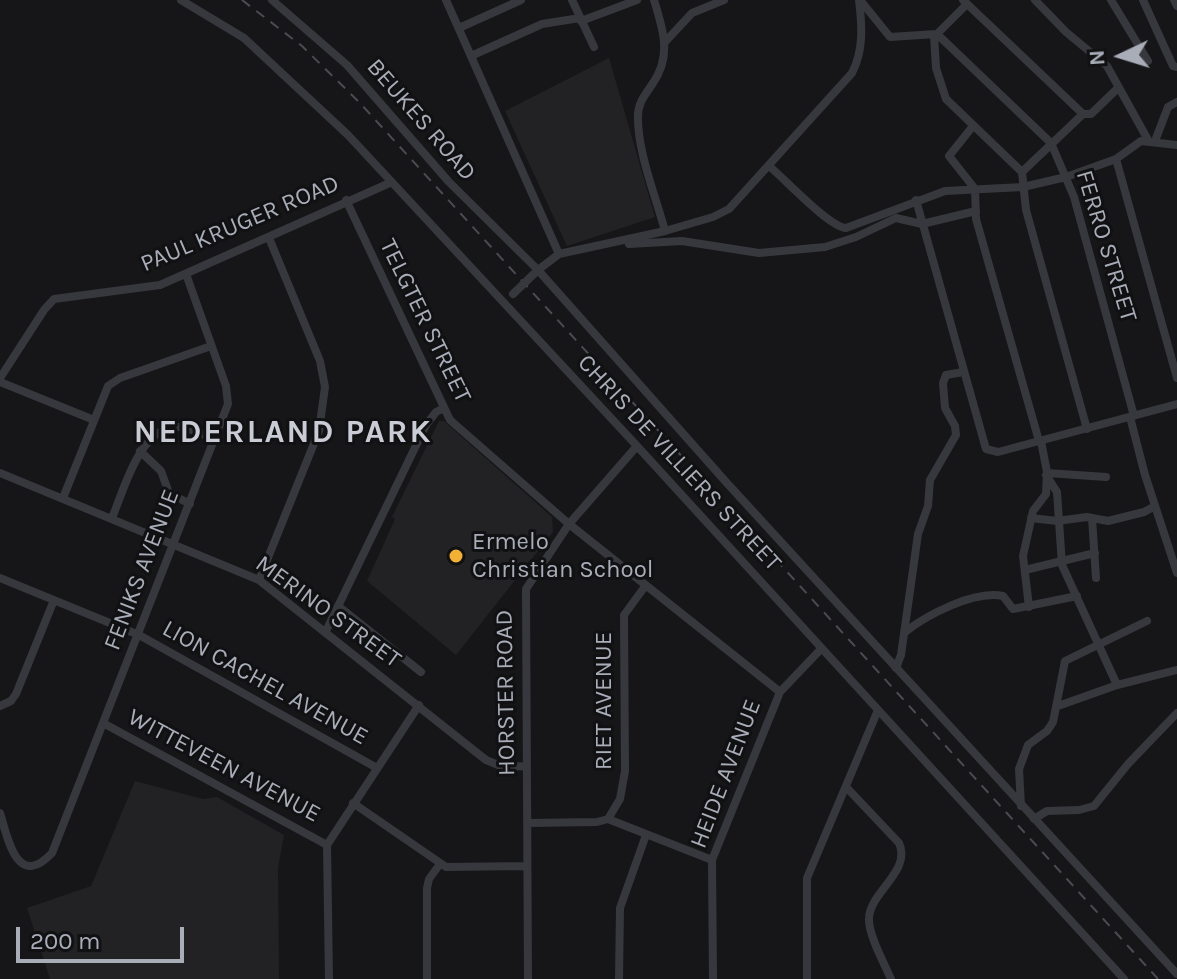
<!DOCTYPE html>
<html>
<head>
<meta charset="utf-8">
<style>
  body { margin:0 }
  #map { position:relative; width:1177px; height:979px; overflow:hidden; background:#161618; font-family:Karla,sans-serif }
  canvas { display:block }
  .north { position:absolute; left:1081px; top:16px; width:80px; height:80px; -webkit-text-stroke:6px #111113; paint-order:stroke; rotate:266deg; font-size:22px; font-weight:700; line-height:32px; text-align:center; color:#a8adb8 }
  .north::after { content:''; display:block; margin:auto; width:28px; height:36px; background:#a8adb8; clip-path:polygon(50% 0,100% 100%,50% 72%,0 100%) }
  .scale { position:absolute; left:16px; top:927px; width:168px; height:36px; box-sizing:border-box; border:4px solid #a8adb8; border-top:0; padding-left:10px; font-size:24px; line-height:28px; white-space:nowrap; color:#a8adb8; -webkit-text-stroke:6px #111113; paint-order:stroke }
</style>
</head>
<body>
<div id="map">
<canvas width="1177" height="979"></canvas>
<div class="north">N</div>
<div class="scale">200 m</div>
</div>
<script>
const c = document.querySelector('canvas').getContext('2d');
c.lineJoin = 'round';
function paint(path, color) {
  c.fillStyle = color;
  c.fill(path, 'evenodd');
}
function strokePath(path, color, width, dash) {
  c.strokeStyle = color;
  c.lineWidth = width;
  c.lineCap = dash ? 'butt' : 'round';
  c.setLineDash(dash || []);
  c.stroke(path);
}
function drawText(font, color, halo, rows, align = 'center') {
  c.font = font + ' Karla,sans-serif';
  c.lineWidth = 6;
  c.setLineDash([]);
  c.textBaseline = 'middle';
  c.strokeStyle = halo;
  c.fillStyle = color;
  for (const [text, x, y, turn = 0] of rows) {
    c.save();
    c.translate(x, y);
    c.rotate((+turn || 0) * Math.PI / 180);
    c.textAlign = isNaN(turn) ? turn : align;
    if (halo) c.strokeText(text, 0, 0);
    c.fillText(text, 0, 0);
    c.restore();
  }
}
const built = new Path2D(`
  M609,58L655,217L567,246L505,111Z
  M439,421H444L552,517L553,532L456,655L367,581L395,519L392,517Z
  M135,781L203,799L217,797L284,835L278,868L279,979H50L27,908L91,886Z`);
const minor = new Path2D(`
  M181,0L244,38L348,135L637,446L1124,979
  M272,0L347,65L449,182L538,270L726,482L1177,974
  M446,0L559,254
  M572,0L594,47
  M654,0C663,29 672,56 653,83C646,94 638,102 638,116C637,151 656,197 665,231
  M860,0L890,37L936,34
  M963,0L1083,114L1022,172L1026,210L1087,429
  M1035,0L1066,32L1107,66L1148,140
  M1111,0L1148,61
  M1143,0L1173,66L1177,67
  M1174,0L1177,6
  M967,4L937,34L1051,143L1074,197L1134,416
  M581,21L637,0
  M459,28L521,0
  M934,35L936,68L946,99L1022,172
  M665,42L692,13L724,0
  M471,56L542,24L580,18
  M1083,114H1091L1118,88
  M973,126L949,156L975,189
  M1155,141L1168,107L1177,102
  M1116,159L1177,378
  M769,166C786,180 829,227 846,228L945,191L1023,187L1066,177L1116,159L1141,141L1177,145
  M975,189L976,219L1039,441
  M346,200L450,420L569,524L780,692
  M916,200L986,449L998,452L1177,404
  M629,244L682,241L759,253L825,247L856,237L896,218L922,224L976,211
  M538,270L559,254L665,231L713,217L729,209L852,73C864,50 862,25 859,0
  M0,378L44,310L54,299L160,285L392,182
  M0,382L94,420
  M1130,417L1145,475L1177,573
  M140,451L161,471L169,493L190,504
  M0,473L259,580L486,760L503,767L527,766
  M1047,473L1106,477
  M1046,475L1057,492L1062,565L1117,685
  M63,498L108,386L120,378L211,346
  M112,518C124,490 140,425 179,427C191,428 204,435 215,439
  M1031,518L1057,521L1087,517L1108,521L1144,512L1155,506
  M1092,518L1096,578
  M1025,570L1095,553
  M0,578L139,635L377,768
  M259,580L319,431L325,387L320,361L269,238
  M338,606L421,672
  M1029,607L1023,556L1033,511L1046,494L1047,472L1041,441
  M326,631L426,425L436,412L442,409
  M905,632C927,615 974,590 1003,596L1013,609L1077,596
  M896,668L901,655L918,534L928,506L930,480L956,435L955,426L945,408L943,383L946,375L963,372
  M0,706L11,701L16,694L54,600
  M1058,706L1117,685L1177,670
  M103,723L327,845
  M847,788L899,843C912,871 870,892 869,918C868,934 884,963 891,979
  M353,803L446,867L527,866
  M1021,806L1019,769L1028,745L1047,731L1053,722L1065,661L1147,621
  M0,813C8,839 17,890 52,853L228,404L226,386L186,274
  M608,819L620,799L625,771L624,615L646,585
  M1034,819L1047,811L1079,810L1094,806L1128,764L1177,713
  M528,823L597,822L608,819L712,860
  M329,979L327,845L419,705
  M427,979V888L429,879L440,864
  M528,979L526,589L569,524L637,446
  M619,979L620,908L646,835
  M713,979L712,860L780,692L821,649
  M807,979V878L878,710`);
const rail = new Path2D(`
  M242,0L302,46L359,102L1158,979`);
const minorBridge = new Path2D(`
  M513,294L538,270`);
const markers = [
  [456,556,8,"#f2b134"]
];
const streetNames = [
  ["BEUKES ROAD",421,120,49],
  ["PAUL KRUGER ROAD",240,224,-23],
  ["FERRO STREET",1106,246,73],
  ["TELGTER STREET",425,321,64],
  ["CHRIS DE VILLIERS STREET",679,463,47],
  ["FENIKS AVENUE",142,570,-69],
  ["MERINO STREET",328,612,36],
  ["LION CACHEL AVENUE",265,683,29],
  ["HORSTER ROAD",506,693,-91],
  ["RIET AVENUE",604,701,-90],
  ["WITTEVEEN AVENUE",224,766,28],
  ["HEIDE AVENUE",726,774,-69]
];
const poiNames = [
  ["Ermelo",472,542],
  ["Christian School",472,570]
];
const districtNames = [
  ["NEDERLAND PARK",283,433]
];
paint(built, '#222225');
strokePath(minor, '#37383d', 8);
strokePath(rail, '#4a4c52', 2, [10, 8]);
strokePath(minorBridge, '#37383d', 8);
for (const [x, y, r, color] of markers) {
  const dot = new Path2D();
  dot.arc(x, y, r, 0, 2 * Math.PI);
  c.fillStyle = color;
  c.fill(dot);
  strokePath(dot, '#111113', 3);
}
drawText('24px', '#a8adb8', '#111113', streetNames);
drawText('24px', '#a8adb8', '#111113', poiNames, 'left');
c.letterSpacing = '2px';
drawText('bold 32px', '#c9ccd4', '#111113', districtNames);
c.letterSpacing = '0px';
</script>
</body>
</html>
